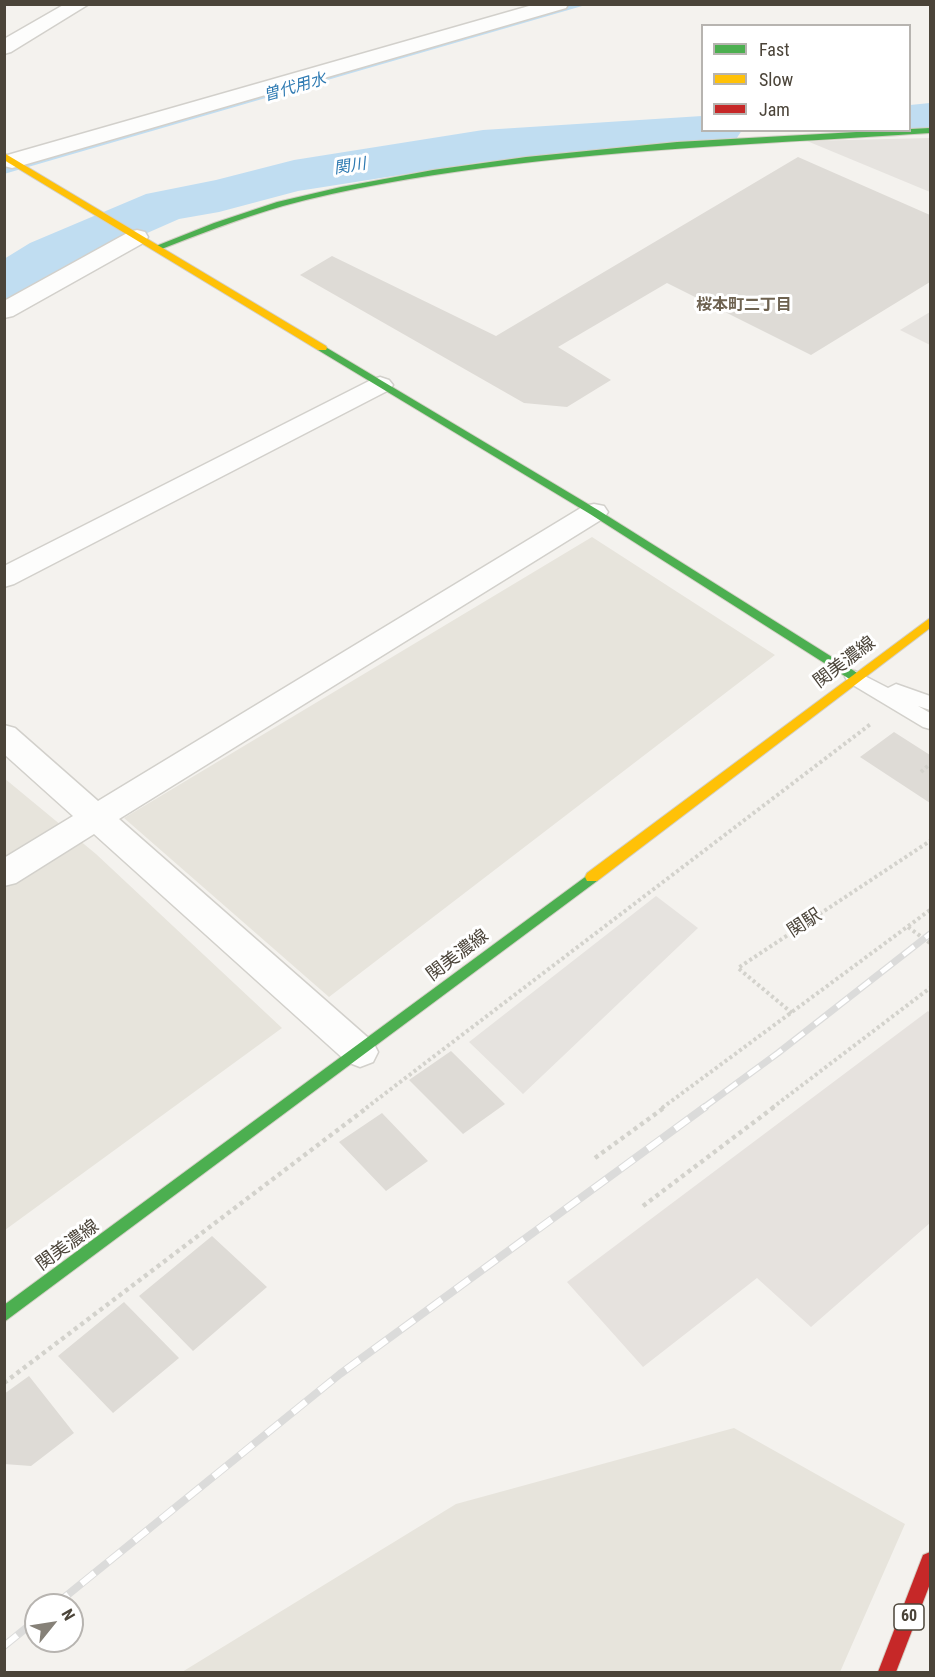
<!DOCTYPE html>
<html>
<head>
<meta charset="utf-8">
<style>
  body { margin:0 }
  #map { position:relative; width:935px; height:1677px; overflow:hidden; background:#f4f2ee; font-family:"Roboto Condensed",sans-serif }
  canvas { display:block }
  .frame { position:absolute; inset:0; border:6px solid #4b4439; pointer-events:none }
  .legend { position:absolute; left:701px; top:24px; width:210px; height:108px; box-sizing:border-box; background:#fff; border:2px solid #b7b4b0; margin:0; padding:8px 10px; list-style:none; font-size:18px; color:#4b4439 }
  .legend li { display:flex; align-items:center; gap:12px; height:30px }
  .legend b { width:30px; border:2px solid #b7b4b0 }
  .north { position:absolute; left:24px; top:1593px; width:60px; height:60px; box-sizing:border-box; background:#fff; border:2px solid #b7b4b0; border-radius:50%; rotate:60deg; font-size:16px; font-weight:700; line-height:24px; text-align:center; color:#4b4439 }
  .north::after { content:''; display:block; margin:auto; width:21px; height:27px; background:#868178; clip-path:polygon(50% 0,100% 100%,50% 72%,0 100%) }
</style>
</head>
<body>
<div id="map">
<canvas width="935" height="1677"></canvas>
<div class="frame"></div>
<ul class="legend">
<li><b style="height:8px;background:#4caf50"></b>Fast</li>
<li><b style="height:8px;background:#ffc107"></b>Slow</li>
<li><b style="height:8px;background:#c62828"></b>Jam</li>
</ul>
<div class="north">N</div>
</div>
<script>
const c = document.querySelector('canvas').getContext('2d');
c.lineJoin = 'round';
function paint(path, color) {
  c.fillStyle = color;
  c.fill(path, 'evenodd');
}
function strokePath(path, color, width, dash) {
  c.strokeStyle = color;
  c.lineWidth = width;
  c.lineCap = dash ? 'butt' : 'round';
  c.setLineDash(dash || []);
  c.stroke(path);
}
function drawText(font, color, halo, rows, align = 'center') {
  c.font = font + ' "Roboto Condensed","Noto Sans JP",sans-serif';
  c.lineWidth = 6;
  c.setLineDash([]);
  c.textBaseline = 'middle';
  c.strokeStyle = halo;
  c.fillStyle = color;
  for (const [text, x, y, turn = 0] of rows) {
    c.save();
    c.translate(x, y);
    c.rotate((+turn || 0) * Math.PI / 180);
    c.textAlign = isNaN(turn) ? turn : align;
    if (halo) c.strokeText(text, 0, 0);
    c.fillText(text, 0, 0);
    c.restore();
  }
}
const residential = new Path2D(`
  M592,537L775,655L329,997L124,818Z
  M4,778L96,854L282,1028L5,1230Z
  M734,1428L905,1524L840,1672H182L456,1504Z`);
const industrial = new Path2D(`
  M928,1011L930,1013V1223L811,1327L757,1278L643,1367L567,1282Z`);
const parking = new Path2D(`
  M930,138V192L807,141Z
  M930,312V345L900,330Z
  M656,896L698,928L523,1094L469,1042Z`);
const stream = new Path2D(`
  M575,4H589L4,174V168Z`);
const river = new Path2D(`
  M930,103V133L910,135L892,131L910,130V105Z
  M702,116V130H742L735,141L717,145L483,162L298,191L219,212L179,219L70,267L24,296L4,301V259L30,243L146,194L216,180L294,160L483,130Z`);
const building = new Path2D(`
  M798,157L930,215V282L811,355L667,283L558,347L611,380L567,407L524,403L300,275L332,256L496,336Z
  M894,732L930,755V803L860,757Z
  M451,1051L505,1104L463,1134L409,1080Z
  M382,1113L428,1161L386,1191L339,1142Z
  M212,1236L267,1287L193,1351L139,1296Z
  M124,1302L179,1358L113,1413L58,1356Z
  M29,1376L74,1433L31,1466L4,1464V1394Z`);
const pathFar1 = new Path2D(`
  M921,772L930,764
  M908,927L930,943
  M792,1013L738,968L930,841
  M366,1108L872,723
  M662,1108L930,910
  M772,1108L930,988`);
const path = new Path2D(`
  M595,1158L665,1107
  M643,1206L774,1107
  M4,1383L368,1107`);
const lane = new Path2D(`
  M855,671L888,688L896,684L930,696V710L918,706L930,713V729L923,727L848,682L845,677L848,672Z`);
const street = new Path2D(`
  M65,4H89L11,52L4,54V39Z
  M536,4H568L566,8L20,166L12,168L4,166V156Z
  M137,230L145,232L148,237L145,242L13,316L4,318V301L129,232Z
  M380,377L389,380L393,385L389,390L14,584L4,587V566L371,380Z
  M594,504L604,506L608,512L604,518L119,819L373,1042L378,1052L373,1062L360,1067L347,1062L94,834L16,883L4,886V858L73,816L4,754V725L15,728L98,801L584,506Z`);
const fast = new Path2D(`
  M910,129L930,128V133C781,143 632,148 483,168C416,177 349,188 283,206C241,218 200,234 159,250L151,248L214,223L277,202L341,187L433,170L526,157L677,142Z
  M322,345L598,510L859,674L861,677L859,680H851L590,514L318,350V346Z
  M592,872L597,873L599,877L597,881L4,1322V1305Z`);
const slow = new Path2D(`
  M4,153L326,346L327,348L326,350H318L4,160Z
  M930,618V628L597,881H587L585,877L587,873Z`);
const jam = new Path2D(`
  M930,1552V1584L896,1672H878L923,1555Z`);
const railFar1 = new Path2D(`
  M703,1108L778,1053L930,934`);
const rail = new Path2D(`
  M55,1605L340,1374L705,1107
  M4,1646L36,1620`);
const farWaternames = [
  ["曽代用水",295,88,-16],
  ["関川",350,167,-9]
];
const farNeighbourhoodnames = [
  ["桜本町二丁目",744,306]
];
const shields = [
  [909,1617,30]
];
const shieldNames = [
  ["60",909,1617]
];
const streetNames = [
  ["関美濃線",845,663,-37],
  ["関駅",805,924,-33],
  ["関美濃線",458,956,-37],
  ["関美濃線",68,1246,-36]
];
paint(residential, '#e7e4dc');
paint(industrial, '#e6e2de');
paint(parking, '#e6e3df');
paint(stream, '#c0ddf1');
paint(river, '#c0ddf1');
paint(building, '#dedbd6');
strokePath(lane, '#d2d0cb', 3);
strokePath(street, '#d2d0cb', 3);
strokePath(fast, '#d3cfc5', 2);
strokePath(slow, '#d3cfc5', 2);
strokePath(jam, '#d3cfc5', 2);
strokePath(pathFar1, '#d3d2cc', 4, [3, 3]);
strokePath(path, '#d3d2cc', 4.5, [4, 4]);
paint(lane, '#fdfdfc');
paint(street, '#fdfdfc');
paint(fast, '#4caf50');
paint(slow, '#ffc107');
paint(jam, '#c62828');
strokePath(railFar1, '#dbdbda', 7);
strokePath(rail, '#dbdbda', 8);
strokePath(railFar1, '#fff', 4.5, [14]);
strokePath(rail, '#fff', 6, [17]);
drawText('italic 16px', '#2e7ab2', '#fff', farWaternames);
drawText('bold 16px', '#6e6250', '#fff', farNeighbourhoodnames);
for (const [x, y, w] of shields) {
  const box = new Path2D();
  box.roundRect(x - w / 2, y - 13, w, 26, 4.5);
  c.fillStyle = '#fff';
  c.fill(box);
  strokePath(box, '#4b4439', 1.5);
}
drawText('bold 16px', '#4b4439', null, shieldNames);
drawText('18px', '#4b4439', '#fff', streetNames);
</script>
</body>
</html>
